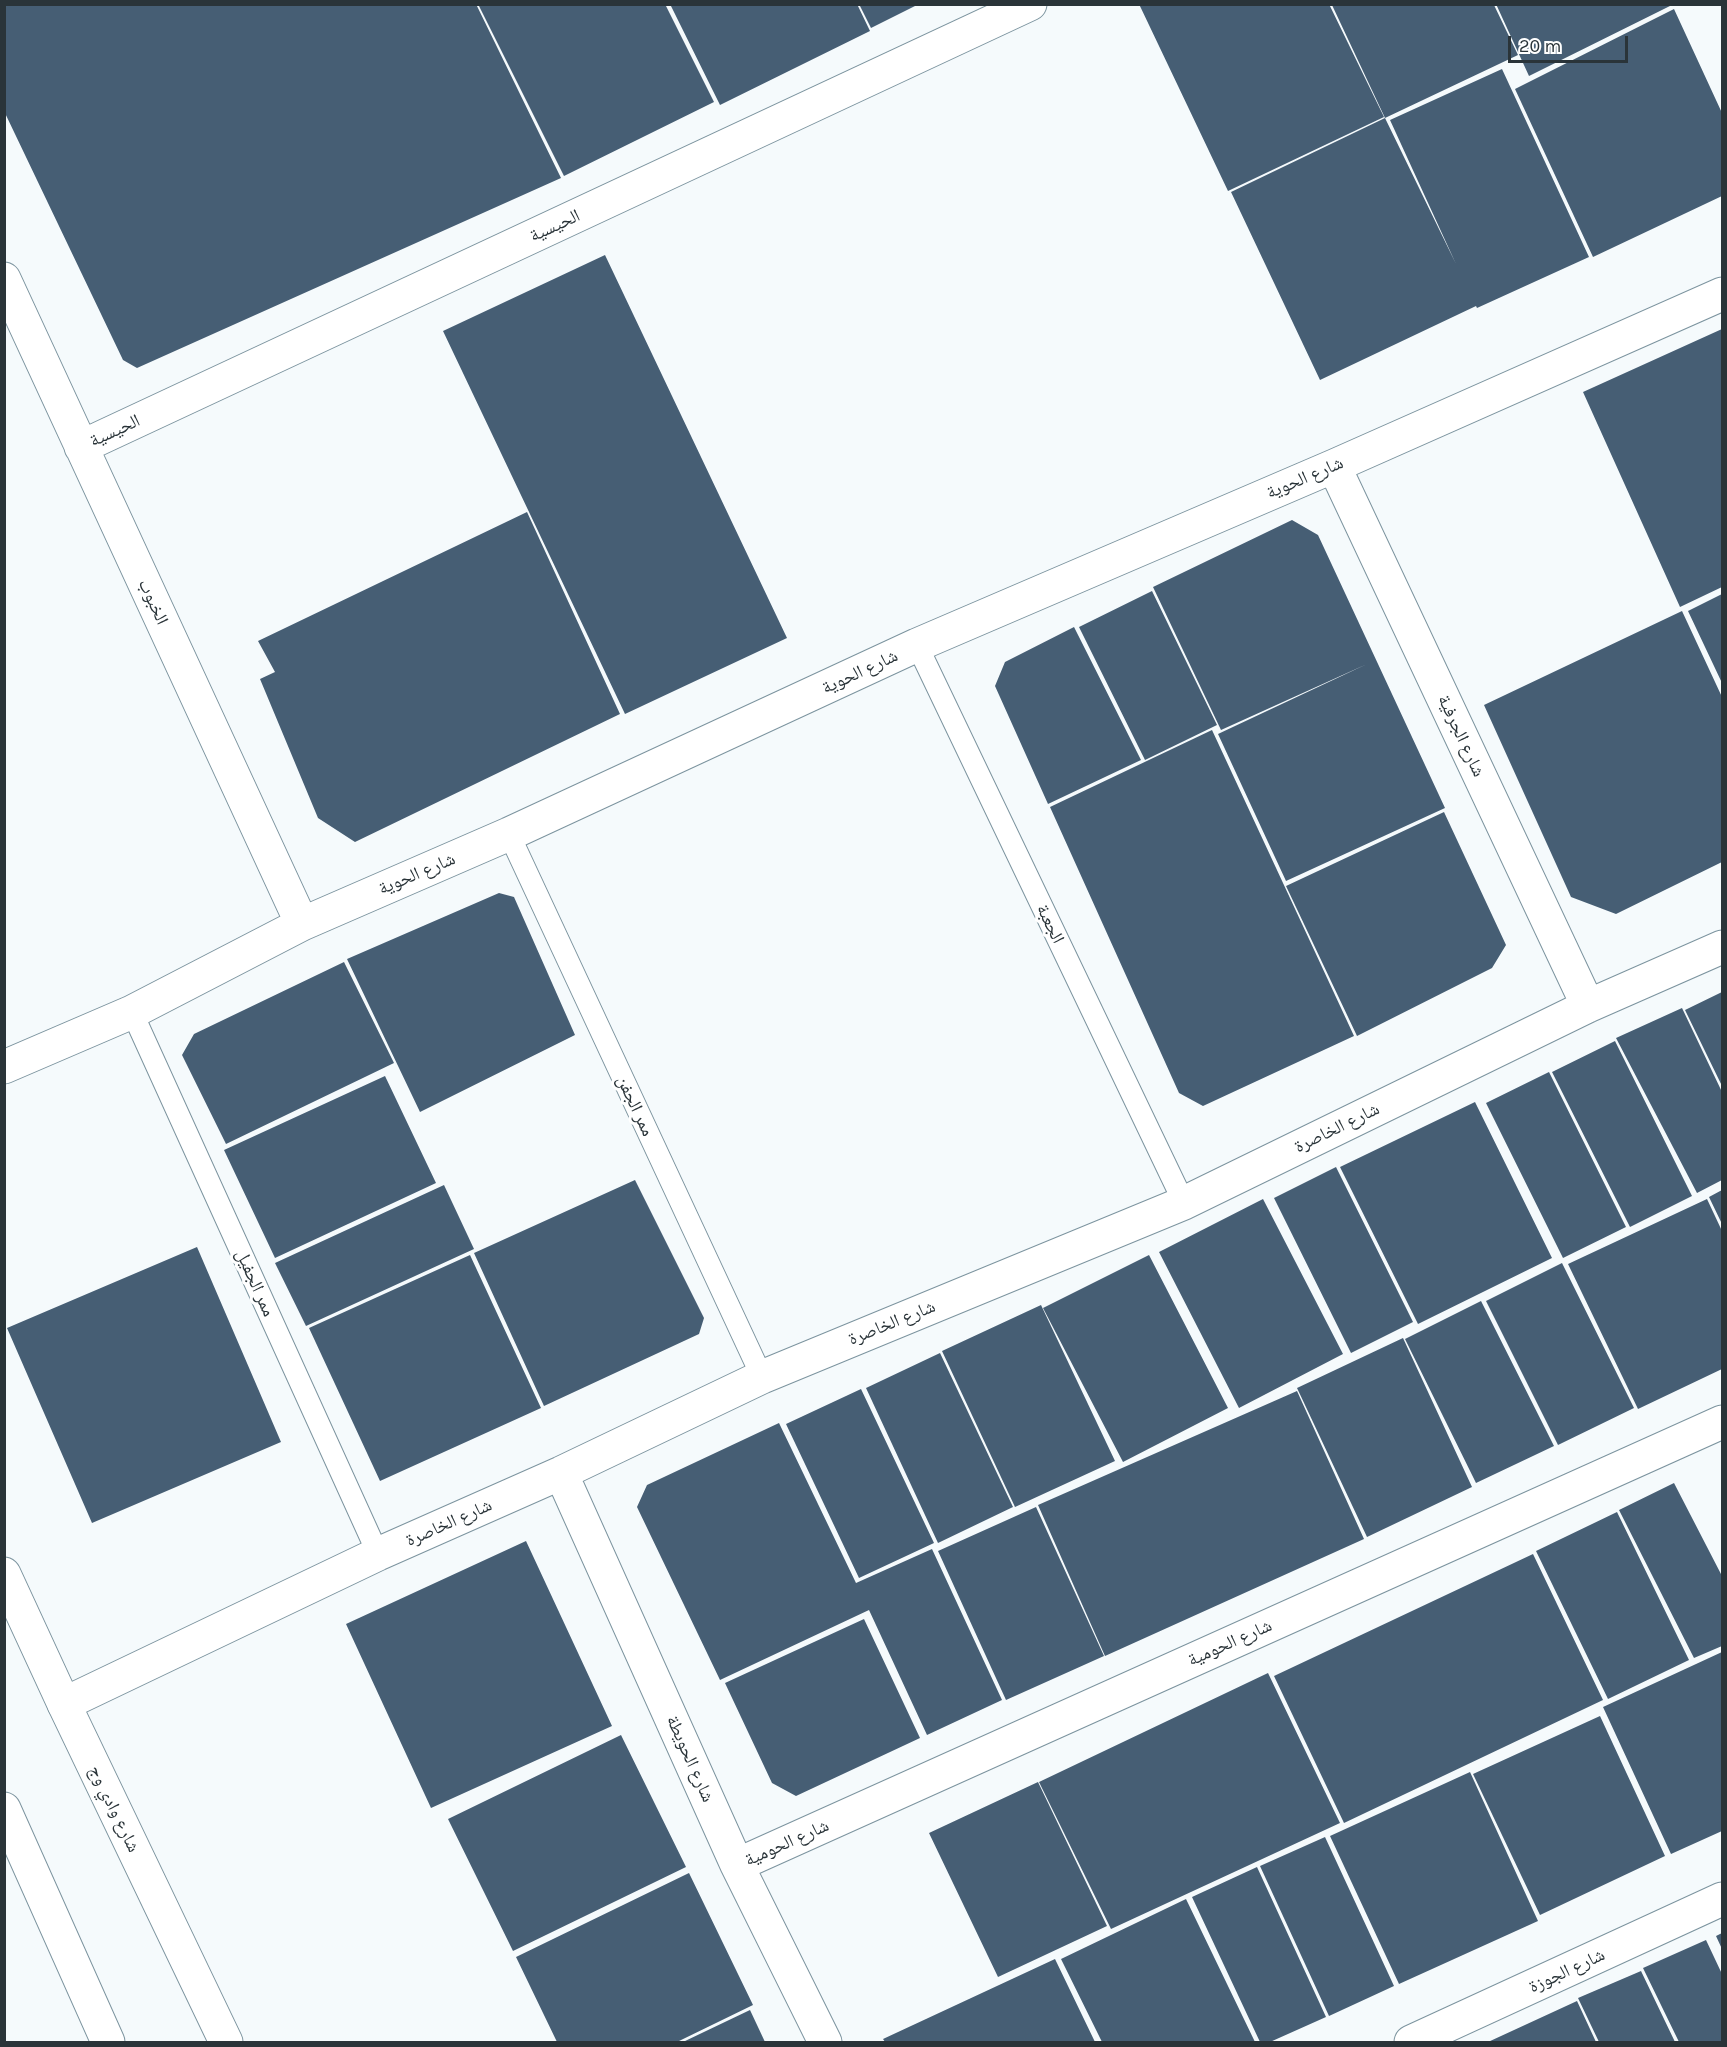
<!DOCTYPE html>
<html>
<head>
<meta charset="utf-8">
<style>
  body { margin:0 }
  #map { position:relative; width:1727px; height:2047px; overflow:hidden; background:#f5fafc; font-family:Karla,sans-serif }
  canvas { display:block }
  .frame { position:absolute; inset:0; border:6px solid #2a3439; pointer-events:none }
  .scale { position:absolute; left:1508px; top:36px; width:120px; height:27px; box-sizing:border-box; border:3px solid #2a3439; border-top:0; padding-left:8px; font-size:18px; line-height:21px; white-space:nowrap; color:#2a3439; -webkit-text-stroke:4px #fff; paint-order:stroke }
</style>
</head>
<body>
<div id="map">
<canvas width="1727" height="2047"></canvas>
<div class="frame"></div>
<div class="scale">20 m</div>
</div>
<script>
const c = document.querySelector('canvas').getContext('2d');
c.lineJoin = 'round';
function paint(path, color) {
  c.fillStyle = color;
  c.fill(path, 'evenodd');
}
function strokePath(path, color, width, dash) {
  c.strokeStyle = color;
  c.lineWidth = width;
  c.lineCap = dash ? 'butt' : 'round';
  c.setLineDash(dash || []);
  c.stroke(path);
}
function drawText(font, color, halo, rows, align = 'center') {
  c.font = font + ' Karla,"Noto Naskh Arabic",sans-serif';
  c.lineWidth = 6;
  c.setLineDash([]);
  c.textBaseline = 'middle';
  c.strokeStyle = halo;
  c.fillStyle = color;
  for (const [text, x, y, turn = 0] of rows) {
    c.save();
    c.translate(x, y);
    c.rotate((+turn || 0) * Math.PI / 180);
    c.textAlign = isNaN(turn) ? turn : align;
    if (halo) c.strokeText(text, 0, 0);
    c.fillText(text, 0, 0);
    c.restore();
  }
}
const building = new Path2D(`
  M4,4H476L561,178L137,368L123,360L4,111Z
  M478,4H665L714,102L564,176Z
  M670,4H857L870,31L720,105Z
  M859,4H919L871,28Z
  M1139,4H1329L1384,117L1228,191Z
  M1496,4H1674L1529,76Z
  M1332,5H1494L1518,55L1385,118Z
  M1674,9L1722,113V196L1593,257L1515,89Z
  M1502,69L1589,257L1477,308L1476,306L1320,380L1231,192L1385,118L1456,264L1390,120Z
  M605,255L787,638L625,714L443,331Z
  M1722,329V587L1680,607L1583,392Z
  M527,512L620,714L355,842L318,818L260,679L275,672L258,641Z
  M1292,520L1318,535L1445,808L1286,881L1218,734L1367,664L1221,730L1153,587Z
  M1152,591L1217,725L1145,760L1079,627Z
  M1722,594V683L1688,611Z
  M1682,611L1722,697V862L1616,914L1571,897L1484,705Z
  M1074,627L1141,760L1048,804L995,686L1005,662Z
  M1212,730L1354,1036L1203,1106L1179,1093L1050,807Z
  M1444,812L1506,945L1492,968L1357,1036L1286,886Z
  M499,893L514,897L575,1035L420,1112L347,959Z
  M344,962L394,1063L226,1144L182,1055L194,1034Z
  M1722,992V1086L1685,1010Z
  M1682,1008L1722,1092V1180L1697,1193L1616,1038Z
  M1615,1041L1692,1196L1630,1227L1552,1072Z
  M1549,1072L1626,1227L1563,1258L1486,1103Z
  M385,1076L436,1183L275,1258L224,1150Z
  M1475,1102L1552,1258L1418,1324L1340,1167Z
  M1336,1167L1413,1322L1351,1353L1274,1198Z
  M635,1180L704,1318L699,1334L544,1406L474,1253Z
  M444,1185L474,1249L306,1326L275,1263Z
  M1722,1190V1224L1709,1197Z
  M1263,1199L1343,1354L1239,1408L1159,1252Z
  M1707,1199L1722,1231V1369L1638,1409L1568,1264Z
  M197,1247L281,1442L92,1523L7,1328Z
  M470,1255L541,1408L380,1481L309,1328Z
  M1149,1255L1228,1408L1123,1462L1043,1308Z
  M1562,1263L1634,1408L1558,1445L1486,1301Z
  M1481,1301L1554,1446L1476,1483L1405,1339Z
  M1041,1305L1115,1461L1015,1507L942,1351Z
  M1403,1338L1472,1487L1367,1537L1297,1388Z
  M940,1353L1013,1507L938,1543L866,1388Z
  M861,1389L934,1543L859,1578L786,1424Z
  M1297,1391L1364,1539L1105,1656L1038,1505Z
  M779,1423L856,1583L932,1549L1002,1700L927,1735L869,1610L720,1680L637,1507L647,1485Z
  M1674,1483L1722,1576V1646L1694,1658L1619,1510Z
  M1036,1507L1104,1656L1006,1700L938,1551Z
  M1617,1512L1689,1660L1608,1699L1536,1551Z
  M526,1541L612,1726L431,1808L346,1624Z
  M1533,1554L1603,1700L1344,1823L1274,1676Z
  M864,1619L920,1738L796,1796L772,1783L725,1683Z
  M1722,1652V1831L1671,1854L1603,1707Z
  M1268,1673L1340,1823L1111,1929L1039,1782Z
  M1600,1716L1665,1856L1540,1915L1473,1774Z
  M621,1735L686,1867L513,1951L448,1819Z
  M1470,1772L1538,1921L1399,1984L1330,1836Z
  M1038,1782L1107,1926L998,1977L929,1833Z
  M1325,1837L1394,1986L1329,2016L1260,1866Z
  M1257,1867L1326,2017L1270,2042H1260L1192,1897Z
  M689,1873L753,2005L677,2042H557L516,1957Z
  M1186,1899L1255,2042H1102L1061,1959Z
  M1722,1933V1949L1716,1936Z
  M1706,1940L1722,1974V2042H1679L1643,1968Z
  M1055,1959L1095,2042H885L883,2039Z
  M1641,1971L1675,2042H1599L1578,1998Z
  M1577,2001L1596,2042H1488Z
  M750,2010L765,2042H683Z`);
const service = new Path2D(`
  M917,645L1184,1203
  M509,834L762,1377
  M132,1012L378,1554`);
const minor = new Path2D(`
  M4,279L302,924
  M81,447L1030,4
  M1334,466L1588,1006
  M4,1067L132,1012L302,924L509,834L917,645L1334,466L1722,294
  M561,1473L737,1865L825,2042
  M64,1704L378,1554L561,1473L762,1377L1184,1203L1588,1006L1722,947
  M737,1865L1722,1422
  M1411,2042L1722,1899`);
const tertiary = new Path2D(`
  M4,1574L64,1704L226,2042
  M4,1809L108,2042`);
const streetNames = [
  ["الحيسية",555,226,-25],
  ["الحيسية",115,431,-25],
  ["شارع الحوية",1305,478,-23],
  ["الخبوب",153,602,65],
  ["شارع الحوية",860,672,-25],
  ["شارع الجرفية",1461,736,65],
  ["شارع الحوية",417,874,-23],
  ["الجعبة",1050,924,64],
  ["ممر الجفن",635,1106,65],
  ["شارع الخاصرة",1337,1128,-26],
  ["ممر الجفيل",255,1283,66],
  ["شارع الخاصرة",892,1323,-22],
  ["شارع الخاصرة",449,1523,-24],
  ["شارع الحومية",1230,1643,-24],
  ["شارع الحويطة",690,1759,66],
  ["شارع وادي وج",114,1809,64],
  ["شارع الحومية",787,1843,-24],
  ["شارع الجوزة",1567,1971,-25]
];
paint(building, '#465e74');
strokePath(service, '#7c949f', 23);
strokePath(minor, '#7c949f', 35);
strokePath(tertiary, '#7c949f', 35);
strokePath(service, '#fff', 21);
strokePath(minor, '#fff', 33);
strokePath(tertiary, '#fff', 33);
drawText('18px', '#2a3439', '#fff', streetNames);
</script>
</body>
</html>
